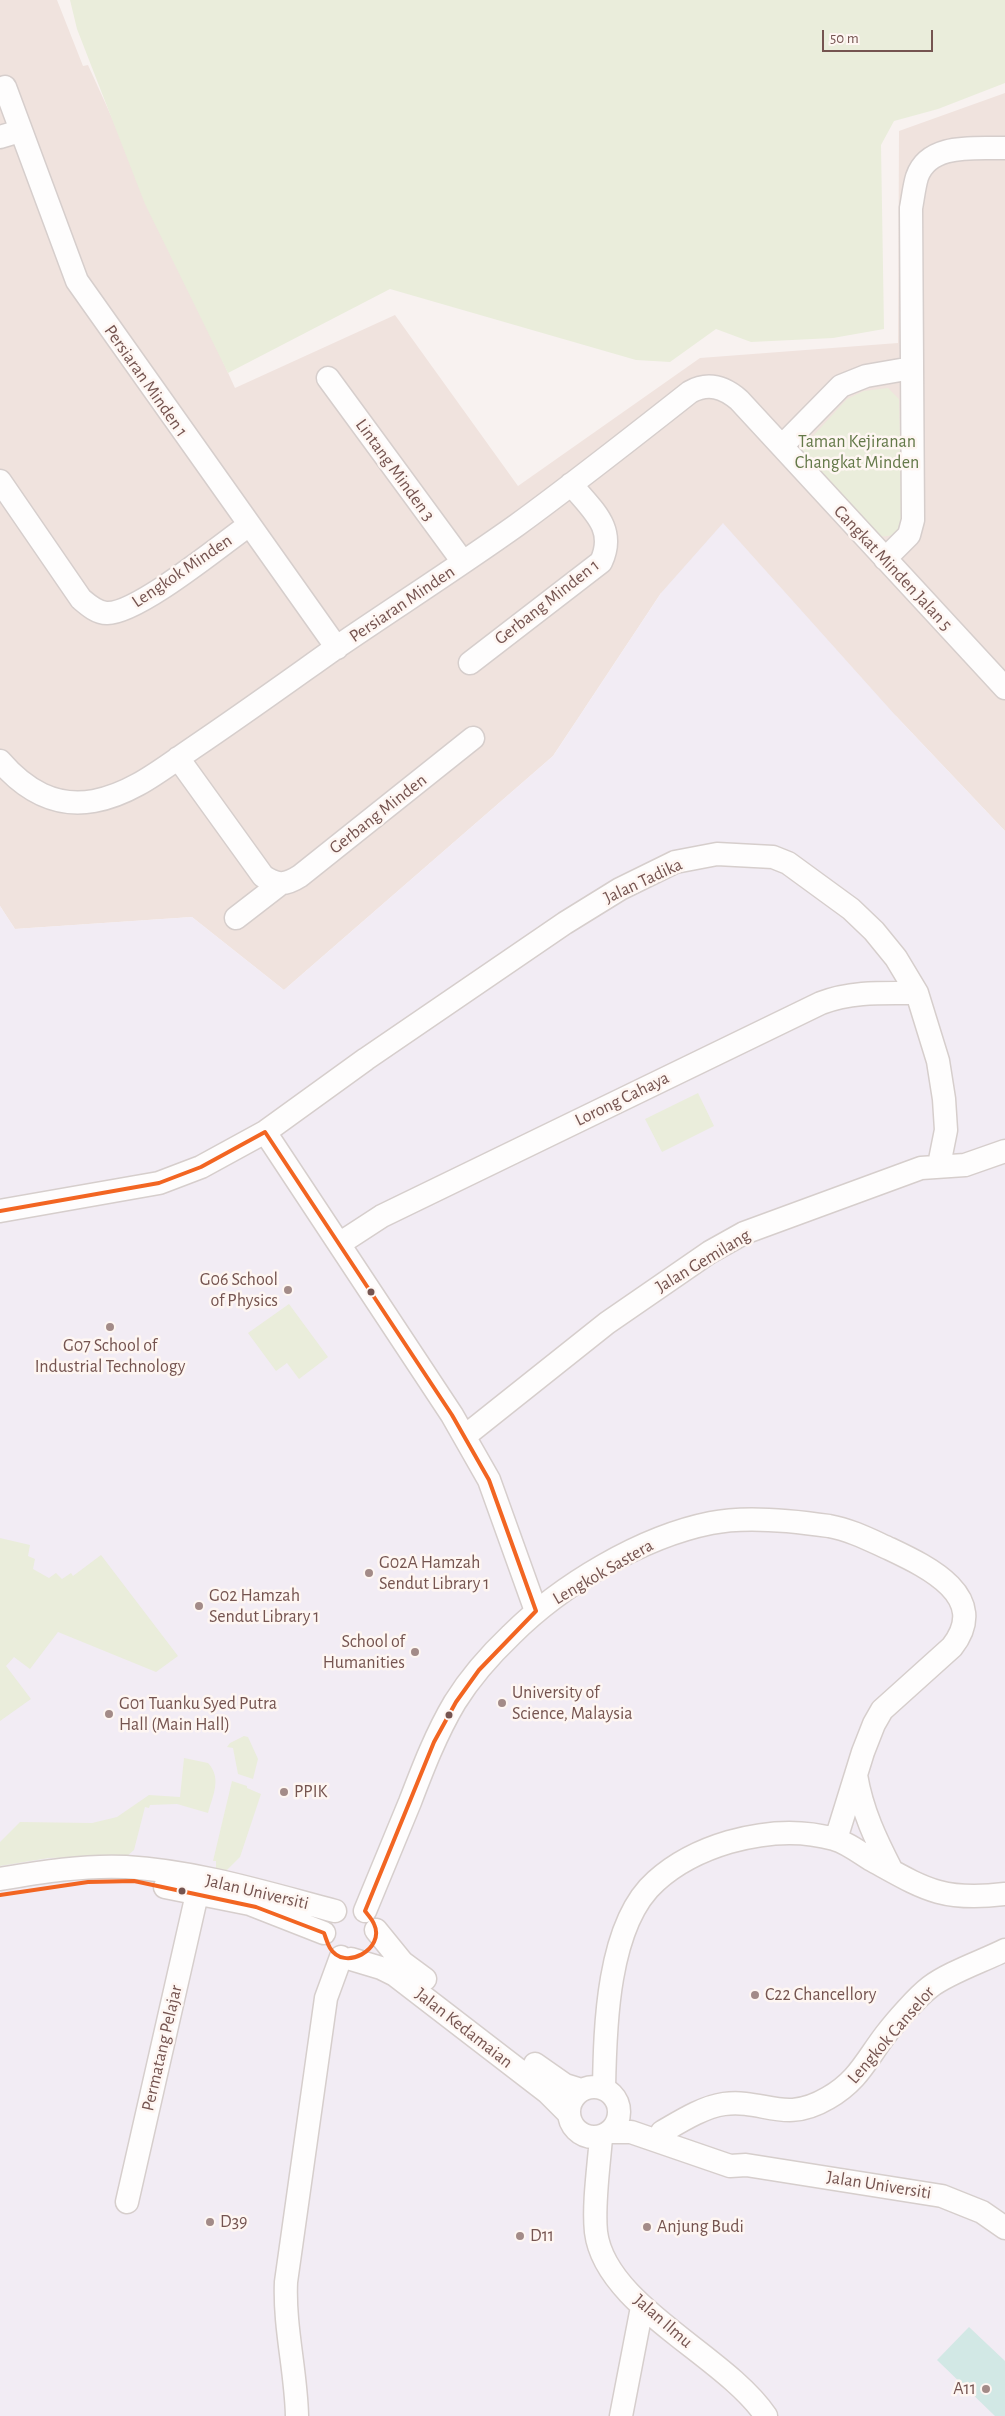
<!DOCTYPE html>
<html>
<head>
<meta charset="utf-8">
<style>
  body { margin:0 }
  #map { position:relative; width:1005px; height:2416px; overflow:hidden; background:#f8f2f0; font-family:"Alegreya Sans",sans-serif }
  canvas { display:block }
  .scale { position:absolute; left:822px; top:30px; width:111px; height:22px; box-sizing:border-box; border:2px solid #755450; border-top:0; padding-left:6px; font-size:15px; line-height:18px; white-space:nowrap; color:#755450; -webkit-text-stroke:4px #fef6f2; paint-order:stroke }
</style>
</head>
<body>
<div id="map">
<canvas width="1005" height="2416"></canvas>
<div class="scale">50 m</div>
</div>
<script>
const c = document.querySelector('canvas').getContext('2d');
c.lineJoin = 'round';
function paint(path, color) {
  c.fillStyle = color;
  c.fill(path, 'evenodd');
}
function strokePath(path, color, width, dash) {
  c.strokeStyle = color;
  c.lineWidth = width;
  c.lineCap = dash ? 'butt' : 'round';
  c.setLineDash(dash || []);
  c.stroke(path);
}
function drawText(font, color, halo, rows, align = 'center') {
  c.font = font + ' "Alegreya Sans",sans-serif';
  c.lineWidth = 5;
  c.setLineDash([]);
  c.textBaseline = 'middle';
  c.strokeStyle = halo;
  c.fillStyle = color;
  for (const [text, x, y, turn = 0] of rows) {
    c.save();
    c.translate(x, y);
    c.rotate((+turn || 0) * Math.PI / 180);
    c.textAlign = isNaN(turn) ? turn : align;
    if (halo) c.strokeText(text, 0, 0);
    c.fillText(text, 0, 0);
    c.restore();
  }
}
const residential = new Path2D(`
  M0,0H57L83,66L88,65L235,388L395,315L518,486L700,358L898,343L899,131L1005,93V831L896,716L661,593L553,756L284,990L192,917L15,929L0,906Z`);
const education = new Path2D(`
  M723,523L896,716L1005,831V2416H0V906L15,929L192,917L284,990L553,756L661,593Z`);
const green = new Path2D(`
  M70,0H1005V83L938,109L894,121L881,145L884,329L833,338L751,342L716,329L670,362L636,360L390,289L228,373L145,204L77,29Z
  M888,388L899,399L902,514C901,531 896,538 878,536L800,450L847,399L864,391Z
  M698,1093L714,1126L662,1152L645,1119Z
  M289,1304L328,1357L299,1379L287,1363L276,1371L248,1333Z
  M0,1538L30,1545L28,1556L35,1559L33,1569L49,1578L56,1573L62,1579L71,1573L73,1576L101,1555L178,1656L156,1672L58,1632L30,1669L14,1657L6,1666L31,1699L0,1721Z
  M244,1736L248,1737L258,1759L253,1779L238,1774L233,1748L227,1747L230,1743Z
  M184,1758L208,1763C222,1778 213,1795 208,1813L177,1804L150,1805L149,1808L145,1807L134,1850L127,1856L49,1858L0,1866V1842L20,1822L92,1823L117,1817L149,1795L180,1797Z
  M232,1781L247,1786V1788L261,1794L240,1857L224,1873L216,1869V1861H213Z`);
const water = new Path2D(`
  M969,2327L1005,2361V2416H995L937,2360Z`);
const minor = new Path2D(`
  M5,87L77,281L337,648
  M0,137L20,131
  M328,378L463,562
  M782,446L841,386L866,376L912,368
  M0,481L81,599C88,605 97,613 107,613C137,614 221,545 249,525
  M885,559L909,535L913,520L911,208C913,198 914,187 917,177C929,142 976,149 1005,148
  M470,663L601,562C617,528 592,510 571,484
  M178,758L263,876C277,886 286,885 300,876L473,738
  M0,761C25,790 55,808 94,801C132,794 162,769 193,748C242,715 289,681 337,647C397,606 458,567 517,525C576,482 633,437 690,392C708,382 724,387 739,400L1005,688
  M236,918L280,884
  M265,1132L452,1415L489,1480L536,1611
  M0,1211L159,1183L201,1167L265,1132L366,1059L565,923L620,889L675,862L717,854L773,857L788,863L851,909L874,931L896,958L917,993L938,1061L944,1099L946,1130L939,1165
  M339,1244L382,1216L821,1003C852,991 884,993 917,993
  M465,1436L607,1323L710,1252L744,1233L921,1168L965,1165L1005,1151
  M856,1775C862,1811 876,1840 892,1871
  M0,1879C41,1872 84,1865 126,1867C196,1871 267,1893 335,1911
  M165,1887L250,1904L324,1933
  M365,1911C380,1875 395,1838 410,1802C423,1768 436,1734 455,1702C470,1678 490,1655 511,1635C561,1585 641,1537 711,1523C744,1516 795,1521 829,1526C851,1530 870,1540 890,1549C928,1567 991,1597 952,1647L882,1710L874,1724L863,1752L836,1839
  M376,1930L402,1962L425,1979
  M351,1959L381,1968L395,1975L547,2092L568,2113
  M535,2064L565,2085L581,2090
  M569 2112a25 25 0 1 1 50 0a25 25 0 1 1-50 0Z
  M604,2089C605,2028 607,1924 656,1881C677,1862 702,1850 729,1842C764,1832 799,1829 834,1839C846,1842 859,1852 870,1859C923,1888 941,1902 1005,1894
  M611,2132H631L730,2166L746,2165L942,2196L982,2212L1005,2228
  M662,2132C681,2121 703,2107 724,2104C765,2099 784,2124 828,2098C858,2081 866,2060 886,2034C896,2021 917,1997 930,1987C948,1973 983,1961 1005,1950
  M601,2137C599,2165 593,2204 596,2232C605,2306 725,2355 766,2416
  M127,2202L197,1894
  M297,2416C296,2371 284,2327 286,2282L326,1998L341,1957
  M621,2416L642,2307`);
const bus1 = new Path2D(`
  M0,1211L159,1183L201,1167L265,1132L452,1415L489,1480L536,1611L479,1670L456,1702L434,1742L365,1911C368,1915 372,1919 374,1924C386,1949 344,1972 330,1948C327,1943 326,1938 324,1933L256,1907L134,1881L88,1882L0,1895`);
const markers = [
  [288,1290,5,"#a38b88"],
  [371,1292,4.5,"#755450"],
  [110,1327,5,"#a38b88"],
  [369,1573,5,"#a38b88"],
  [199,1606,5,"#a38b88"],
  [415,1652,5,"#a38b88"],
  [502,1703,5,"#a38b88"],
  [109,1714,5,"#a38b88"],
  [449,1715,4.5,"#755450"],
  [284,1792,5,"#a38b88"],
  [182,1891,4.5,"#755450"],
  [755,1995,5,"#a38b88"],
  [210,2222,5,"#a38b88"],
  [647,2227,5,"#a38b88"],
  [520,2236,5,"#a38b88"],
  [986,2389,5,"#a38b88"]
];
const streetNames = [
  ["Persiaran Minden 1",146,381,55],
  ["Lintang Minden 3",395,470,54],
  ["Cangkat Minden Jalan 5",893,568,47],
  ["Lengkok Minden",182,571,-34],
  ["Gerbang Minden 1",547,602,-38],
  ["Persiaran Minden",402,604,-34],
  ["Gerbang Minden",378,814,-38],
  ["Jalan Tadika",643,881,-25],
  ["Lorong Cahaya",622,1099,-26],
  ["Jalan Gemilang",703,1261,-31],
  ["Lengkok Sastera",603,1572,-30],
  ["Jalan Universiti",257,1892,13],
  ["Jalan Kedamaian",464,2028,38],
  ["Lengkok Canselor",891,2035,-49],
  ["Permatang Pelajar",162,2048,-77],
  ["Jalan Universiti",879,2185,9],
  ["Jalan Ilmu",663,2321,41]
];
const parkNames = [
  ["Taman Kejiranan",857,442],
  ["Changkat Minden",857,463]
];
const poiNames = [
  ["G06 School",278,1280,"right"],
  ["of Physics",278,1301,"right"],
  ["G07 School of",110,1346,"center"],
  ["Industrial Technology",110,1367,"center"],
  ["G02A Hamzah",379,1563],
  ["Sendut Library 1",379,1584],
  ["G02 Hamzah",209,1596],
  ["Sendut Library 1",209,1617],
  ["School of",405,1642,"right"],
  ["Humanities",405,1663,"right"],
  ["University of",512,1693],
  ["Science, Malaysia",512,1714],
  ["G01 Tuanku Syed Putra",119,1704],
  ["Hall (Main Hall)",119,1725],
  ["PPIK",294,1792],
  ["C22 Chancellory",765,1995],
  ["D39",220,2222],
  ["Anjung Budi",657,2227],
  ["D11",530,2236],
  ["A11",976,2389,"right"]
];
paint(residential, '#f0e3de');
paint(education, '#f2ecf4');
paint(green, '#eaeddb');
paint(water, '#d2e8e5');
strokePath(minor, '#d6cecc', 25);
strokePath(minor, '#fefdfd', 22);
strokePath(bus1, '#f26522', 4);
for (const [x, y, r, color] of markers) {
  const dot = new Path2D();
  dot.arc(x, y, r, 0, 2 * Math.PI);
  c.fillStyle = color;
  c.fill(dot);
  strokePath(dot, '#fef6f2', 2);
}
drawText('18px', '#755450', '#fef6f2', streetNames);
drawText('18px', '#647949', '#fef6f2', parkNames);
drawText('18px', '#755450', '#fef6f2', poiNames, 'left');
</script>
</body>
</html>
